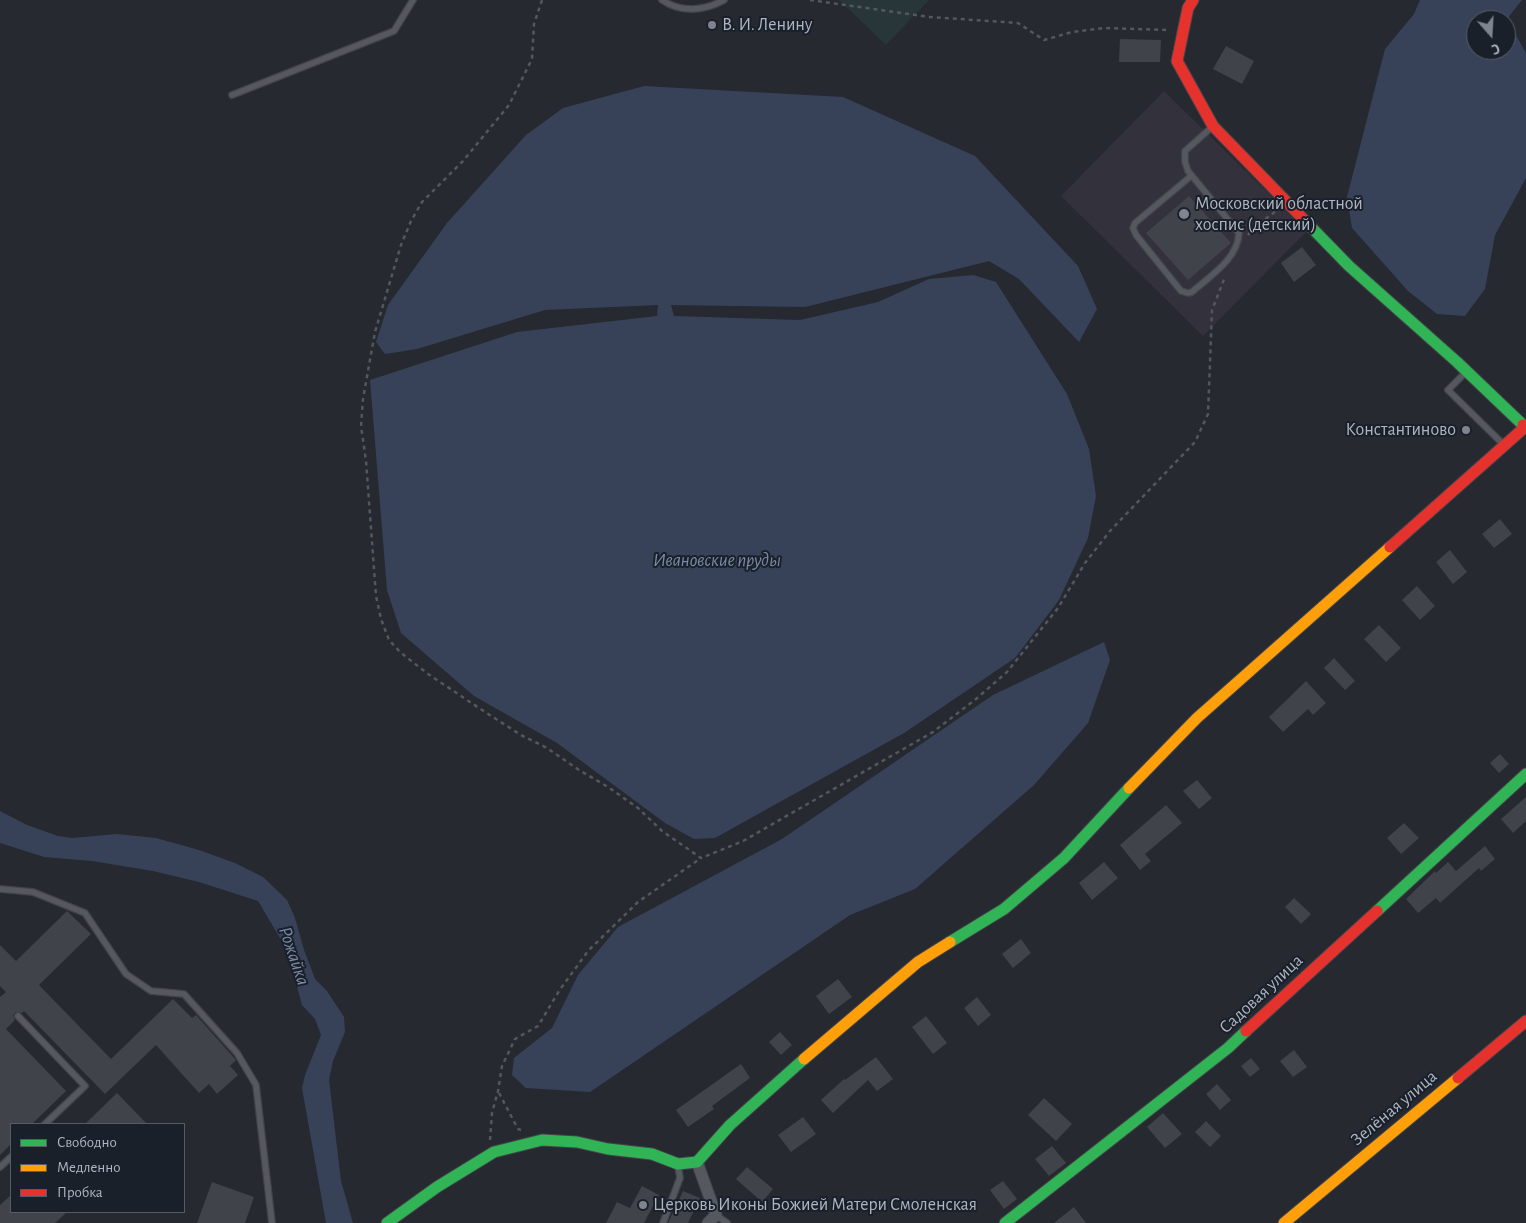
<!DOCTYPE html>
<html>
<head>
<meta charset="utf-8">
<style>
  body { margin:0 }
  #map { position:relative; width:1526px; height:1223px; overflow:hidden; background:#262930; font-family:"Alegreya Sans",sans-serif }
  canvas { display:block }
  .legend { position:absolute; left:10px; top:1123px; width:175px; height:90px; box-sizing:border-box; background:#1a202a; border:1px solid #565c67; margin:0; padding:6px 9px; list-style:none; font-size:15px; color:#afb5c2 }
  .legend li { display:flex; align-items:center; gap:10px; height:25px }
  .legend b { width:25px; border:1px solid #565c67 }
  .north { position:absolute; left:1466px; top:10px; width:50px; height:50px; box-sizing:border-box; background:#1a202a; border:1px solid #565c67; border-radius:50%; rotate:161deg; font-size:14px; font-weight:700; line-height:20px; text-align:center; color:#afb5c2 }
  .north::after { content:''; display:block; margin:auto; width:18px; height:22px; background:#7f848f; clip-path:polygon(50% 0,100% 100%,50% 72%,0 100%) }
</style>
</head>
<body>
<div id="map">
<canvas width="1526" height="1223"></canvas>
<ul class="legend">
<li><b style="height:6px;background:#30b455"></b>Свободно</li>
<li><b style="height:6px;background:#ff9f0a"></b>Медленно</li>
<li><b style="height:6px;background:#e5322d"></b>Пробка</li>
</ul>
<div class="north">С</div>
</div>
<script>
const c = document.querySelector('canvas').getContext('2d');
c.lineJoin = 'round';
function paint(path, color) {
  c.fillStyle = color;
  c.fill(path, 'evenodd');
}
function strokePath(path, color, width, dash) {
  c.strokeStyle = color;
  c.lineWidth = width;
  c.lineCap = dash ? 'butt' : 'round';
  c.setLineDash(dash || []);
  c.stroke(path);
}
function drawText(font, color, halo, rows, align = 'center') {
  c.font = font + ' "Alegreya Sans",sans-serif';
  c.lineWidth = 4;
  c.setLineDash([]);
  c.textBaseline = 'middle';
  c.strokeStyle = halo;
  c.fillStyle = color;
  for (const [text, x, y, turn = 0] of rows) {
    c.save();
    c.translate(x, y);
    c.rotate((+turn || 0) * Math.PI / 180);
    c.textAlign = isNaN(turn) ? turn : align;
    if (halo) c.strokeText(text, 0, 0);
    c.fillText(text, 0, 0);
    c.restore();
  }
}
const medical = new Path2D(`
  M1164,91L1307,231L1203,336L1061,196Z`);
const green = new Path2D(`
  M839,0H929L886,45Z`);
const water = new Path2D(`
  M1420,0H1522L1507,19L1526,53V178L1495,235L1485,289L1465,316L1437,314L1408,291L1352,228L1347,197L1385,49L1414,14ZM1476,20H1506V50H1476Z
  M644,86L843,97L975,156L1078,266L1097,309L1079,342L1019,279L989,261L805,307L671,305L674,316L800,320L878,302L929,279L973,275L996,282L1067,394L1089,449L1096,496L1088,538L1059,600L1015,658L904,733L715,838L694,839L665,823L557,743L474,696L401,633L387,590L370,380L517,332L657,316L658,305L545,310L417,349L385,354L376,342L388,305L447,223L526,135L563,108Z
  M1104,642L1110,660L1088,723L1034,785L915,889L850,915L590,1092L526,1088L512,1075L514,1058L552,1028L578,975L618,927L782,839L993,695Z
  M0,811L27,825L58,836L72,838L117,834L156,838L199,850L235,863L263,877L287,900L295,918L304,950L315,979L327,991L344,1017L345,1032L333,1061L329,1080L341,1181L353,1223H326L302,1088L305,1075L321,1035L315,1019L302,1005L287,950L258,901L199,882L153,871L92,861L44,857L0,843Z`);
const building = new Path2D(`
  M1120,39L1161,40L1160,62H1119Z
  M1226,46L1254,61L1242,84L1213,69Z
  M1189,196L1231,243L1188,280L1146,233Z
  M1302,247L1316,265L1294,282L1281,263Z
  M1500,519L1512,534L1494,548L1482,534Z
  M1450,550L1467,572L1453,584L1436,562Z
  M1417,586L1435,606L1420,620L1402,600Z
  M1379,625L1401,648L1386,662L1364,639Z
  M1334,658L1355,681L1345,690L1324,668Z
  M1306,681L1326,703L1313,715L1308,709L1283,732L1269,717Z
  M1500,754L1509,764L1499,773L1490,763Z
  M1197,780L1212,798L1199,809L1183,791Z
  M1526,797V821L1513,833L1501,819Z
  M1166,805L1182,823L1145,854L1151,861L1140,870L1120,845Z
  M1404,823L1419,838L1401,854L1387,838Z
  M1485,846L1495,859L1481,871L1479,868L1440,903L1436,898L1418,913L1406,899L1435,871L1436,873L1448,862L1456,871Z
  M1104,862L1118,878L1092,900L1079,883Z
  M1294,898L1311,914L1301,924L1285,907Z
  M67,911L91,934L39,985L111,1059L173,999L192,1018L196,1015L236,1060L230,1066L238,1075L217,1094L209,1084L199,1093L156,1045L105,1094L24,1011L22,1013L16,1012L13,1015L15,1020L6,1029L66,1091L32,1124H11V1144L0,1155V997L6,992L0,986V945L16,961Z
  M1021,939L1031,953L1013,968L1002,954Z
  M838,979L852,997L829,1014L816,996Z
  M977,997L991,1015L978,1026L964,1008Z
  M926,1016L947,1043L933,1054L912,1027Z
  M780,1032L792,1045L781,1055L769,1042Z
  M1294,1050L1307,1067L1293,1077L1280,1061Z
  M876,1057L893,1079L877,1091L868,1080L833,1113L821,1100L844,1079L845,1080Z
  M1251,1058L1260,1069L1250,1077L1241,1066Z
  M741,1064L750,1078L712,1106L714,1109L688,1127L676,1110Z
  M1217,1084L1231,1100L1220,1110L1206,1094Z
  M117,1093L147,1124H85Z
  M1044,1098L1072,1124L1056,1141L1028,1115Z
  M1163,1113L1182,1134L1165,1148L1147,1127Z
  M803,1117L816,1134L791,1152L778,1135Z
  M1206,1121L1221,1136L1210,1147L1195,1132Z
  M1052,1146L1066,1163L1049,1176L1035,1159Z
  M747,1167L773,1189L762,1202L736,1179Z
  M1003,1181L1017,1199L1004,1209L990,1190Z
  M212,1182L254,1197L245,1223H197Z
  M642,1186L659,1195L644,1223H606L617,1202L630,1208Z
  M683,1191L700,1198L688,1223H668Z
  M11,1195V1212H67L55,1223H0V1205Z
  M1074,1207L1086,1223H1054Z`);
const path = new Path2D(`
  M542,0L534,24L532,59L509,105L463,161L422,202L411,221L401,245L375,332L363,399L361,426L366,461L376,596L381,619L389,640L400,652L428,674L485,712L521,735L547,748L579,770L608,787L638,808L662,831L701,858L743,841L933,732L976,699L1007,672L1058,608L1085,563L1110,531L1195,442L1208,414L1212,310L1225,277
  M810,0L930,17L1018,23L1044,40L1072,32L1105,28L1169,30
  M1248,235L1252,229L1276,211
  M499,1093L518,1129L521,1130
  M490,1140L492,1113L498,1091L502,1066L515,1039L538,1026L559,991L588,951L638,902L701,858`);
const lane = new Path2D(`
  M662,0C681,13 704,11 724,0
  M232,95L394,31L413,0
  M1191,176L1135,223L1133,228L1136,235L1181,291L1188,293L1192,292C1210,276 1238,259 1239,233L1188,171L1185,162V151L1212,127
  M1465,373L1448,390L1504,445
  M0,889L33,892L85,913L126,974L151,991L184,994L237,1053L256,1085L272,1223
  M18,1016L85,1086L45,1124
  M0,1167L11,1157
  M716,1215L727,1223
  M663,1223L680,1178L678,1166`);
const street = new Path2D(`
  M697,1162L716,1215L708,1223`);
const fast = new Path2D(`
  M1311,227L1349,266L1457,362L1523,425
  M1377,911L1526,774
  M950,942L1004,909L1064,858L1129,788
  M387,1223L437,1187L494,1152L542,1140L577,1142L608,1149L652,1154L678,1164L697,1162L730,1125L804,1059
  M1005,1223L1228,1048L1246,1031`);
const slow = new Path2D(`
  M1129,788L1197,718L1390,547
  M804,1059L918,962L950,942
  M1284,1223L1458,1078`);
const jam = new Path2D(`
  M1193,0L1188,8L1177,61L1213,126L1311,227
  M1390,547L1525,427L1523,425
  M1246,1031L1377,911
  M1458,1078L1526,1021`);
const markers = [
  [712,25,5,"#7f848f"],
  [1184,214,6,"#7f848f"],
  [1466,430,5,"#7f848f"],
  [643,1205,5,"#7f848f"]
];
const poiNames = [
  ["В. И. Ленину",722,25],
  ["Московский областной",1195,204],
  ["хоспис (детский)",1195,225],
  ["Константиново",1456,430,"right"],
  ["Церковь Иконы Божией Матери Смоленская",653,1205]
];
const streetNames = [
  ["Садовая улица",1261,994,-43],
  ["Зелёная улица",1394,1108,-40]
];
const waterNames = [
  ["Ивановские пруды",717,560],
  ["Рожайка",294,956,71]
];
paint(medical, '#33313c');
paint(green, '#283639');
paint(water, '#374259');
paint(building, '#404349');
strokePath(lane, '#424449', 8);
strokePath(street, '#424449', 13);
strokePath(fast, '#424449', 13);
strokePath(slow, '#424449', 13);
strokePath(jam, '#424449', 13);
strokePath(path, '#54575c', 2.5, [4, 4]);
strokePath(lane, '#55585f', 5.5);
strokePath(street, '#55585f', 11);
strokePath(fast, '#30b455', 11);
strokePath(slow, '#ff9f0a', 11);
strokePath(jam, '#e5322d', 11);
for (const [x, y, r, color] of markers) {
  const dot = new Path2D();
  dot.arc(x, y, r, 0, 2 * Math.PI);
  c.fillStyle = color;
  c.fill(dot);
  strokePath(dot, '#1a202a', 2);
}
drawText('18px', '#afb5c2', '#1a202a', poiNames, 'left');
drawText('18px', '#afb5c2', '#1a202a', streetNames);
drawText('italic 19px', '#7a8aa8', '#1a202a', waterNames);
</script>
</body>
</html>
